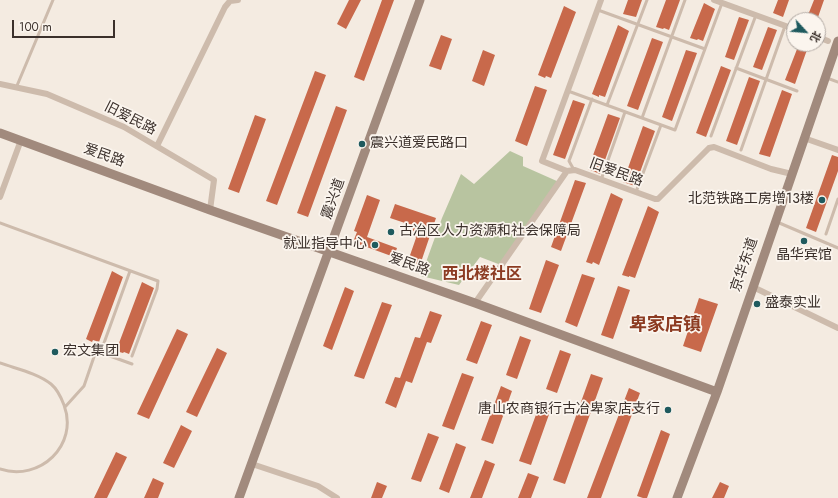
<!DOCTYPE html>
<html>
<head>
<meta charset="utf-8">
<style>
  body { margin:0 }
  #map { position:relative; width:838px; height:498px; overflow:hidden; background:#f4ebe1; font-family:Jost,"Noto Sans SC",sans-serif }
  canvas { display:block }
  .north { position:absolute; left:786px; top:12px; width:40px; height:40px; box-sizing:border-box; background:#fbf5ee; border:1px solid #aea6a0; border-radius:50%; rotate:116deg; font-size:11px; font-weight:700; line-height:16px; text-align:center; color:#3b302b }
  .north::after { content:''; display:block; margin:auto; width:14px; height:18px; background:#1f5a5e; clip-path:polygon(50% 0,100% 100%,50% 72%,0 100%) }
  .scale { position:absolute; left:12px; top:20px; width:103px; height:18px; box-sizing:border-box; border:2px solid #3b302b; border-top:0; padding-left:5px; font-size:12px; line-height:14px; white-space:nowrap; color:#3b302b; -webkit-text-stroke:3px #fbf5ee; paint-order:stroke }
</style>
</head>
<body>
<div id="map">
<canvas width="838" height="498"></canvas>
<div class="north">北</div>
<div class="scale">100 m</div>
</div>
<script>
const c = document.querySelector('canvas').getContext('2d');
c.lineJoin = 'round';
function paint(path, color) {
  c.fillStyle = color;
  c.fill(path, 'evenodd');
}
function strokePath(path, color, width, dash) {
  c.strokeStyle = color;
  c.lineWidth = width;
  c.lineCap = dash ? 'butt' : 'round';
  c.setLineDash(dash || []);
  c.stroke(path);
}
function drawText(font, color, halo, rows, align = 'center') {
  c.font = font + ' Jost,"Noto Sans SC",sans-serif';
  c.lineWidth = 3.5;
  c.setLineDash([]);
  c.textBaseline = 'middle';
  c.strokeStyle = halo;
  c.fillStyle = color;
  for (const [text, x, y, turn = 0] of rows) {
    c.save();
    c.translate(x, y);
    c.rotate((+turn || 0) * Math.PI / 180);
    c.textAlign = isNaN(turn) ? turn : align;
    if (halo) c.strokeText(text, 0, 0);
    c.fillText(text, 0, 0);
    c.restore();
  }
}
const green = new Path2D(`
  M510,151L523,157V166L559,182L501,265L480,257L459,285L421,276L442,218L461,174L474,184Z`);
const building = new Path2D(`
  M349,0H361L346,29L337,24Z
  M382,0H394L364,81L354,77Z
  M628,0H642L636,17L623,14Z
  M666,0H680L669,30L664,28L663,29L656,27Z
  M778,0H789L783,17L773,13Z
  M814,0H824L817,20H806Z
  M704,3L715,9L703,41L698,39L697,40L690,38Z
  M564,6L576,12L551,78L546,76L545,78L538,75Z
  M739,17L749,20L734,60L725,57Z
  M618,25L629,31L605,97L599,95V97L592,94Z
  M768,27L777,30L762,70L753,67Z
  M441,35L452,39L441,70L429,66Z
  M652,38L663,42L638,110L627,106Z
  M799,44H809L795,84L785,80Z
  M483,50L495,55L484,86L472,81Z
  M686,50L697,53L672,121L662,117Z
  M721,66L731,70L706,137L696,133Z
  M315,71L326,75L277,205L266,201Z
  M749,77L760,81L737,145L726,141Z
  M535,86L547,90L527,146L515,141Z
  M782,90L792,94L770,157L759,154Z
  M573,100L585,104L565,159L553,155Z
  M336,106L347,110L308,217L297,213Z
  M608,114L620,118L600,174L588,169Z
  M255,115L266,119L239,193L228,189Z
  M643,126L655,131L635,186L623,182Z
  M832,155L838,157V171L816,232L806,228Z
  M575,180L586,183L561,251L551,247Z
  M611,193L623,199L599,265L593,262L592,264L586,262Z
  M367,195L380,200L367,237L397,248L394,257L353,242L357,232L354,231Z
  M395,204L436,218L420,265L408,261L416,238L411,225L390,218Z
  M648,206L659,212L635,278L629,276V277L622,275Z
  M546,260L559,265L541,313L529,309Z
  M112,271L123,277L99,342L93,340L92,342L86,339Z
  M582,274L595,278L577,327L565,322Z
  M142,282L154,288L129,354L124,352L123,353L116,351Z
  M618,286L630,290L613,339L601,335Z
  M345,287L354,291L332,350L323,346Z
  M699,298L718,304L701,352L683,346Z
  M382,302L392,305L364,379L354,376Z
  M430,311L442,315L431,343L427,342L412,383L406,381L396,408L385,403L395,377L400,378L415,337L420,338Z
  M481,321L492,325L477,364L466,360Z
  M177,329L188,334L149,419L137,414Z
  M520,336L531,340L517,379L506,375Z
  M217,348L227,353L197,417L186,412Z
  M560,350L571,354L557,393L546,389Z
  M462,373L474,377L454,430L442,426Z
  M591,374L603,378L565,484L553,480Z
  M501,386L512,391L493,444L481,440Z
  M629,388L640,393L615,460L601,498H587Z
  M541,401L552,406L531,465L519,461Z
  M181,425L192,431L174,468L163,463Z
  M661,430L670,434L647,498H643L637,496Z
  M428,433L439,437L421,482L411,479Z
  M456,443L466,447L449,493L439,489Z
  M116,452L127,457L107,498H94Z
  M485,460L495,464L482,498H470Z
  M528,473L539,477L531,498H518Z
  M153,478L164,483L158,498H144Z
  M377,482L387,486L382,498H371Z
  M720,482L729,486L724,498H712Z`);
const lane = new Path2D(`
  M598,10L705,49
  M736,68L797,91
  M827,78L838,82
  M16,88L53,0
  M568,91L675,130L722,3
  M607,105L647,0
  M642,118L685,0
  M711,136L756,15
  M741,150L785,26
  M574,170L569,161L592,99
  M601,180L625,112
  M636,192L661,125
  M777,222L838,248
  M0,223L158,281L157,289L132,356
  M826,234L838,199
  M104,343L130,271
  M0,363C17,369 37,373 51,384C57,389 61,397 64,405C79,445 40,482 0,469
  M65,407L84,386L96,351L132,364`);
const street = new Path2D(`
  M714,0L794,29
  M818,37L828,41
  M0,84L47,94L124,127L214,180L210,210
  M804,138L838,150
  M157,146L225,7L230,1L238,0
  M567,171L542,161L601,0
  M0,197L21,140
  M753,287L838,328
  M475,303L567,171L575,170L655,199H658L709,148L714,147L771,169L792,174
  M252,464L318,486L337,498`);
const secondary = new Path2D(`
  M0,133L210,210L475,303L717,392
  M239,498L420,0
  M677,498L717,392L838,41`);
const markers = [
  [362,144,4,"#1f5a5e"],
  [822,200,4,"#1f5a5e"],
  [391,232,4,"#1f5a5e"],
  [804,241,4,"#1f5a5e"],
  [375,245,4,"#1f5a5e"],
  [757,304,4,"#1f5a5e"],
  [55,352,4,"#1f5a5e"],
  [668,410,4,"#1f5a5e"]
];
const streetNames = [
  ["旧爱民路",130,119,27],
  ["爱民路",104,156,20],
  ["旧爱民路",616,173,20],
  ["震兴道",334,199,-70],
  ["爱民路",409,265,20],
  ["京华东道",745,265,-71]
];
const poiNames = [
  ["震兴道爱民路口",370,144],
  ["北范铁路工房增13楼",814,200,"right"],
  ["古冶区人力资源和社会保障局",399,232],
  ["就业指导中心",367,245,"right"],
  ["晶华宾馆",804,256,"center"],
  ["盛泰实业",765,304],
  ["宏文集团",63,352],
  ["唐山农商银行古冶卑家店支行",660,410,"right"]
];
const quarterNames = [
  ["西北楼社区",482,275]
];
const districtNames = [
  ["卑家店镇",665,326]
];
paint(green, '#b8c4a0');
paint(building, '#c8694b');
strokePath(lane, '#cdbbac', 3);
strokePath(street, '#cdbbac', 6);
strokePath(secondary, '#a18a7d', 9);
for (const [x, y, r, color] of markers) {
  const dot = new Path2D();
  dot.arc(x, y, r, 0, 2 * Math.PI);
  c.fillStyle = color;
  c.fill(dot);
  strokePath(dot, '#fbf5ee', 1.5);
}
drawText('14px', '#3b302b', '#fbf5ee', streetNames);
drawText('14px', '#3b302b', '#fbf5ee', poiNames, 'left');
drawText('bold 16px', '#8c3b22', '#fbf5ee', quarterNames);
drawText('bold 18px', '#8c3b22', '#fbf5ee', districtNames);
</script>
</body>
</html>
